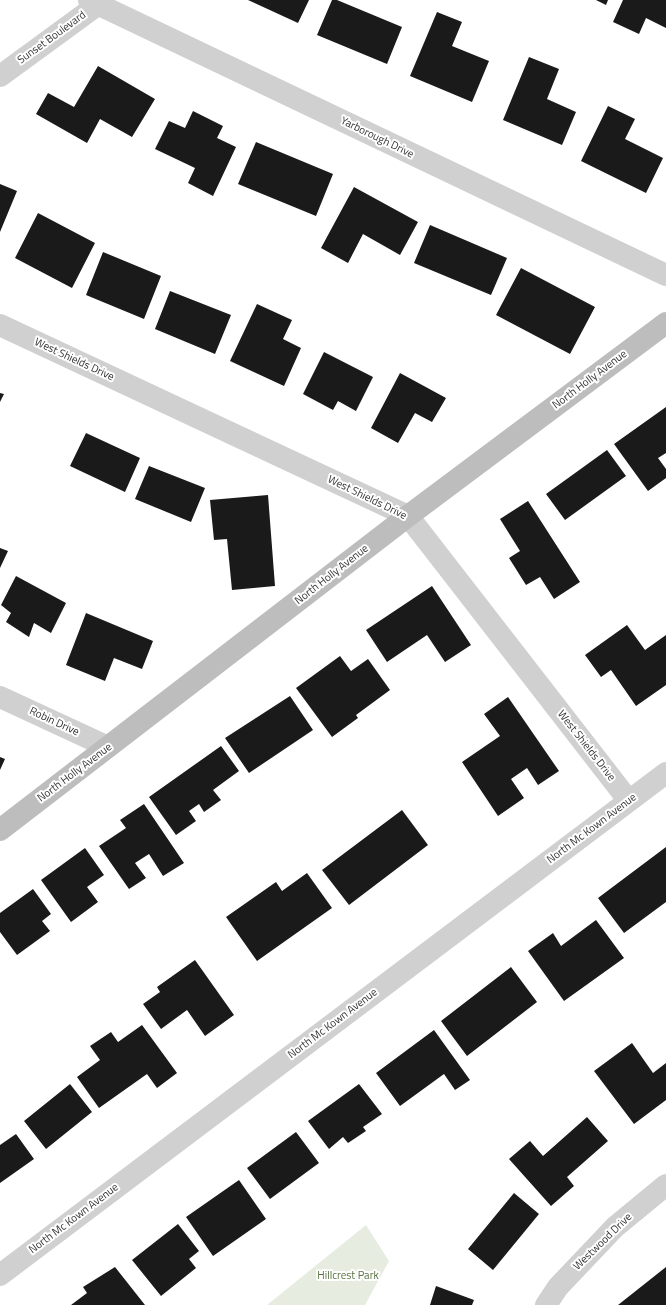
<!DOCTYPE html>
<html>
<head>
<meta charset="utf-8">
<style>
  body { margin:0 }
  canvas { display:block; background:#fff }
</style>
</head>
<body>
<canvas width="666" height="1305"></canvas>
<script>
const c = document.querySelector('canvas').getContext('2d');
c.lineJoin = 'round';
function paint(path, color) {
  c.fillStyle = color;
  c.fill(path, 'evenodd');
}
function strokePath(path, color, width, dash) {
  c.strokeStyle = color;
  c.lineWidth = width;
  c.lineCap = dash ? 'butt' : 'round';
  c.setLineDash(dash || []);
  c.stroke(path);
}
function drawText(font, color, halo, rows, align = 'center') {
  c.font = font + ' "Titillium Web",sans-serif';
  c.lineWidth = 4;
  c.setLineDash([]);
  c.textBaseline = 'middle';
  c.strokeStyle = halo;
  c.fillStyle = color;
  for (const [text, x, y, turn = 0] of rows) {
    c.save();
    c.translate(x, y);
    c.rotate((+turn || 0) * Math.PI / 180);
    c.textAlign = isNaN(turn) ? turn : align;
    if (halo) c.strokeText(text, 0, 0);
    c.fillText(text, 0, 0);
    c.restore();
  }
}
const green = new Path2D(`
  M366,1225L389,1261L365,1305H267Z`);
const building = new Path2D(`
  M248,0H309L298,23Z
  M332,0H337L402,27L387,64L317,35Z
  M596,0H608L606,5Z
  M623,0H666V28L646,18L639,34L613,22Z
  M437,12L462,22L452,46L489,61L472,102L410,76Z
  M529,57L559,69L547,99L576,112L562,145L503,120Z
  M98,66L155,99L132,137L100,119L87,143L36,114L48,93L74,107Z
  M608,106L635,119L625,139L663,158L646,193L581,161Z
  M193,111L223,126L217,138L236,147L213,196L188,183L195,168L155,149L169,121L185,128Z
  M256,142L333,174L316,216L238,184Z
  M0,184L17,191L0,232Z
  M354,187L418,222L400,255L363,234L348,263L321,248Z
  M38,213L95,243L72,288L15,258Z
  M430,225L507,258L491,295L414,263Z
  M103,252L161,276L144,319L86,295Z
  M521,268L595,307L570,354L496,315Z
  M170,291L231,315L215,354L155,329Z
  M257,304L292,320L283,339L301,348L284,386L230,361Z
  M324,352L373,377L356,411L338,401L333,410L303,394Z
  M400,373L446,398L432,422L415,413L398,443L371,428Z
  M0,393L4,394L0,402Z
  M666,407V453L658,458L666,469V478L648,491L614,444Z
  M86,433L140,458L125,492L70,466Z
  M607,450L626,476L565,520L546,494Z
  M149,466L205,488L191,522L135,499Z
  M268,495L275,586L232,590L227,539L214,540L210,500Z
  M528,501L580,582L554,599L540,577L526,585L509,558L520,551L500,519Z
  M0,548L8,551L0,568Z
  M16,576L66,603L51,633L34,623L29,637L6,622L11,613L1,605Z
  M432,586L471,645L445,662L427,635L387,662L366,630Z
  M86,613L153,641L142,669L114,658L105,681L66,665Z
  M627,625L645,650L666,635V685L636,706L611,670L601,677L585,655Z
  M340,656L351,671L368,659L390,690L356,715L358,718L332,737L296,688Z
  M290,696L313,730L249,773L225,738Z
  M508,697L559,771L538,785L527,768L511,779L524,798L498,816L462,762L500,736L484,714Z
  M221,746L239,771L213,790L221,800L204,812L199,804L189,811L196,821L176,835L149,797Z
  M0,757L5,759L0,770Z
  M144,804L184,863L163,876L149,854L135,863L146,878L129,889L99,846L126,828L120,820Z
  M402,810L428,845L349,905L322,870Z
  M666,847V902L624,933L598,898Z
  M85,848L104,875L87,887L98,902L71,922L41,880Z
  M307,873L332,908L257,961L226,917L276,882L282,891Z
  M33,889L51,914L42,921L50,931L17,955L0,932V913Z
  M596,920L624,958L564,1001L528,951L553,933L561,946Z
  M195,960L234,1015L205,1036L187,1010L161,1029L143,1004L160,992L157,987Z
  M511,967L537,1002L467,1056L441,1021Z
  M142,1025L177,1073L157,1088L147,1074L99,1108L77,1077L100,1060L90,1046L111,1032L118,1042Z
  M434,1030L470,1080L455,1090L444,1074L400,1106L376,1073Z
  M632,1043L653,1073L666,1063V1100L634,1124L594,1071Z
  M70,1084L92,1112L46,1149L24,1121Z
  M359,1084L382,1114L363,1127L366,1131L348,1143L343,1137L329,1149L308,1121Z
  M587,1117L608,1141L567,1177L574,1186L551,1206L509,1159L530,1141L543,1156Z
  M296,1132L319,1163L270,1199L247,1168Z
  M16,1134L34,1159L0,1183V1145Z
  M239,1180L266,1219L213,1256L186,1217Z
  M514,1193L539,1214L493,1270L468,1249Z
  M178,1224L199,1251L189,1259L196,1268L161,1296L132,1260Z
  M115,1267L145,1305H71L87,1293L83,1287Z
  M666,1267V1305H618Z
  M436,1286L474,1300L472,1305H430Z`);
const street = new Path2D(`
  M89,0L666,275
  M0,76L104,0
  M0,325L408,516L629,801
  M0,697L108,747
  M0,1275L666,773
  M546,1305L558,1287L615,1227L666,1185`);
const secondary = new Path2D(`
  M0,830L408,516L666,323`);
const streetNames = [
  ["Sunset Boulevard",52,38,-36],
  ["Yarborough Drive",377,138,26],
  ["West Shields Drive",74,360,25],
  ["North Holly Avenue",590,380,-37],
  ["West Shields Drive",367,498,26],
  ["North Holly Avenue",332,575,-38],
  ["Robin Drive",54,722,25],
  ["West Shields Drive",586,746,52],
  ["North Holly Avenue",75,773,-37],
  ["North Mc Kown Avenue",592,829,-37],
  ["North Mc Kown Avenue",333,1024,-37],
  ["North Mc Kown Avenue",74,1219,-37],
  ["Westwood Drive",603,1242,-44]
];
const parkNames = [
  ["Hillcrest Park",348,1276]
];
paint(green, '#e6ecdf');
paint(building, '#1a1a1a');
strokePath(street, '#d0d0d0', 22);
strokePath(secondary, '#bdbdbd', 22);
drawText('11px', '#333', '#fff', streetNames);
drawText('11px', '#56703f', '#fff', parkNames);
</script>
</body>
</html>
